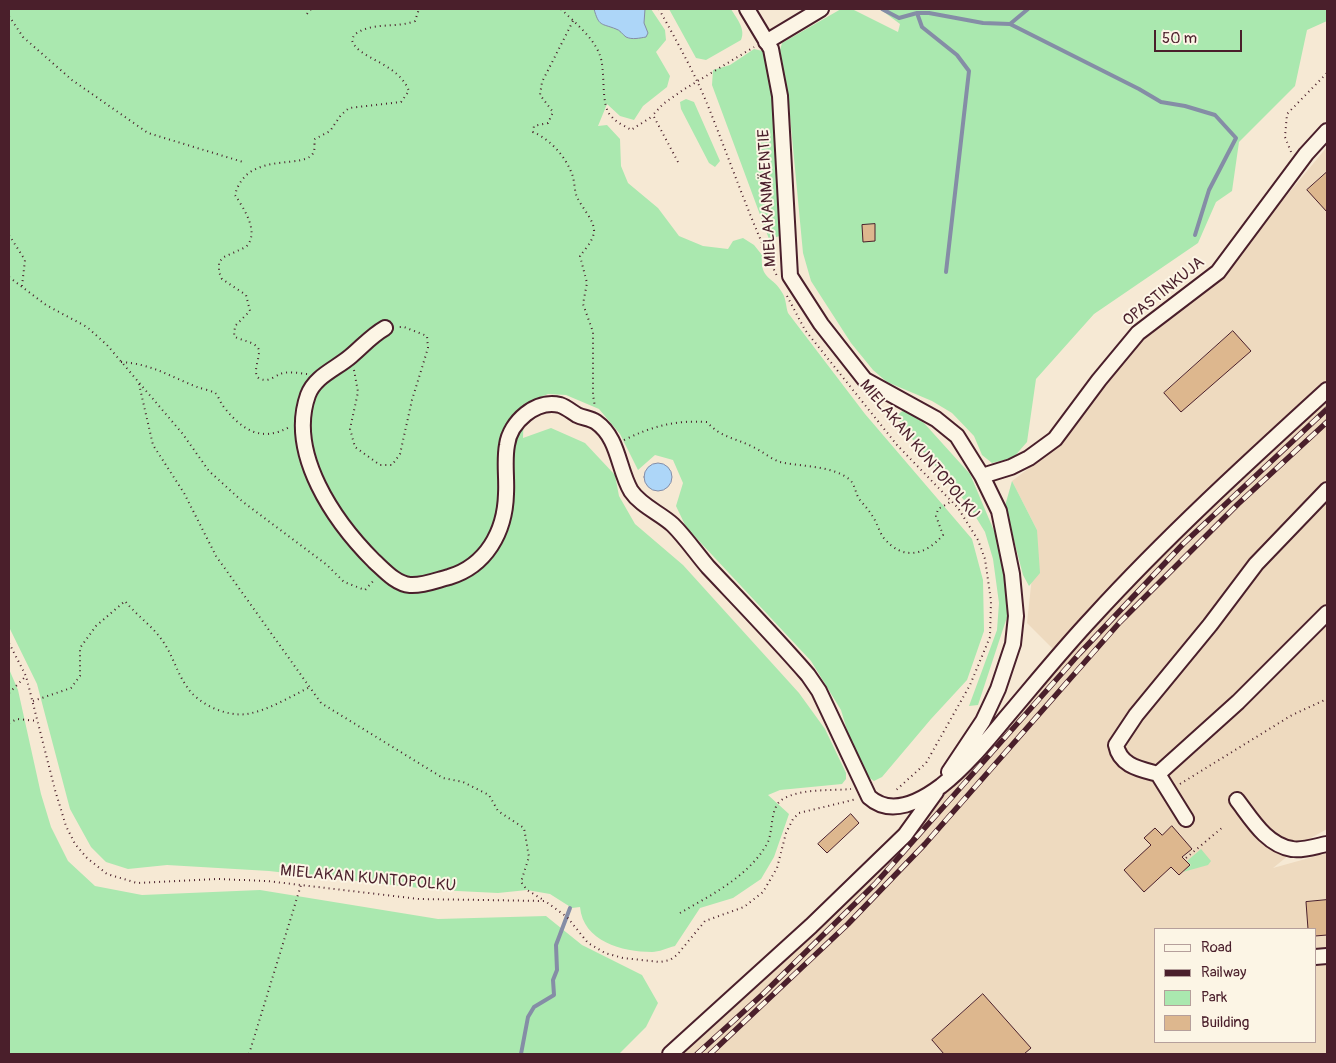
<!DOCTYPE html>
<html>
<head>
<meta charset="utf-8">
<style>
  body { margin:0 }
  #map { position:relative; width:1336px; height:1063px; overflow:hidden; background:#f6e9d4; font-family:Pangolin,sans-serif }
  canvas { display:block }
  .frame { position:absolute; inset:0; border:10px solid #4a1f2b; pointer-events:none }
  .legend { position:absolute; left:1154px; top:928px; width:162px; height:115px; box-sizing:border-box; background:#fcf5e5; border:1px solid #b59f9b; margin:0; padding:6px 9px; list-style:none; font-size:15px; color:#4a1f2b }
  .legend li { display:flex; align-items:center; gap:10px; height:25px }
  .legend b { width:25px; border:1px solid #b59f9b }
  .scale { position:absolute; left:1154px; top:30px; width:88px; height:22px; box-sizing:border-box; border:2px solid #4a1f2b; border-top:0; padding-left:6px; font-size:15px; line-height:18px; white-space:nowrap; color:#4a1f2b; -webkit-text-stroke:4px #fcf5e5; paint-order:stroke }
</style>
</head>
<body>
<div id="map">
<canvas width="1336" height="1063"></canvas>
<div class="frame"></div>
<ul class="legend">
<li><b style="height:6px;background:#fcf5e5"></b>Road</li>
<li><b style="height:6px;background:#4a1f2b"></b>Railway</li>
<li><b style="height:14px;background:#aae8af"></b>Park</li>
<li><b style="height:14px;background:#ddb78e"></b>Building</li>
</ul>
<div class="scale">50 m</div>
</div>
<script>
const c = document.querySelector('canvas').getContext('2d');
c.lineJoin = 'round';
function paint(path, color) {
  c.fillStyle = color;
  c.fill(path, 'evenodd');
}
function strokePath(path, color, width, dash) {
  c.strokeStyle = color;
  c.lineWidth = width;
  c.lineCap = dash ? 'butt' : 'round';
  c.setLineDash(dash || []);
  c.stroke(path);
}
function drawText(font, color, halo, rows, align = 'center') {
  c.font = font + ' Pangolin,sans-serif';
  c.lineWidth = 4;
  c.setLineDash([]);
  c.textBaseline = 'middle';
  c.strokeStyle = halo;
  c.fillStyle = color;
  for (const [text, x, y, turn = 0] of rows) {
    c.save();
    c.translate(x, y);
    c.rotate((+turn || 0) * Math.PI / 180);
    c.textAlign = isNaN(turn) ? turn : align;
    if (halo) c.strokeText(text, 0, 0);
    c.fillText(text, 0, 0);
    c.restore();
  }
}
const built = new Path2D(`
  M1327,147V829L1309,839L1273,868L1327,853V1054H677L887,858L1001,712L1053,649L1027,623L1037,530L1012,481L1057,447L1137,346L1224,271ZM1155,929H1315V1042H1155Z`);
const green = new Path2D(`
  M9,9H651L665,30L666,40L656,52L670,76L667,87L643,106L634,120L620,116L607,104L598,126L607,125L620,139L621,166L628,183L658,208L679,236L703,246L728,249L733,241L743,238L754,245L762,255C760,281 773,275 783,294C786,299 786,307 788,313L865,414L972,539L983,580L984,631L967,680L931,719L882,777L874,781L867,776L855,757L841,710L811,661L686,527L676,506L683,483L673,460L655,455L638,470L620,434L599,409L566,395L548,394L524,404L523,438L551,428L585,443L615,475L619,496L635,524L683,565L799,693L825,729L846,773V779L842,784L780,790L768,795L789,814L774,857L761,879L733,898L700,908L675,946C667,948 659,952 652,952C622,952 583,941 580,907L572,908L550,894L527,890L498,893L437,890L269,871L167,865L128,869L106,862L91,847L70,809L37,684L9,627Z
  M669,9H731C737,19 746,29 741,40L706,60L696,58Z
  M841,9H852L898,32L900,24L880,9H1327V21L1307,30L1295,86L1239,142L1232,191L1216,202L1198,243L1094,314L1036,379L1027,442L1013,458L992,463L982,455L974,436L952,413L932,401L887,382L873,370L851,343L811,281L803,253L788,95L780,50L782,43Z
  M754,49L767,52L773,81L780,236L769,239L712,85L713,70L730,65Z
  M686,99L694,102L720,161L715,167L709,163L681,109L680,102Z
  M904,410L924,423L970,474L1003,552L1009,611L978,705L969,706L997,630L999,603L993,559L985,532L969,506L902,427L897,415Z
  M1012,481L1037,530L1040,573L1029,586L1023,575L1005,506Z
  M9,669L18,690L41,794L51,827L68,861L95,886L142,895L260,890L438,919L546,916L582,945L642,975L658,1003L646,1027L619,1054H9Z
  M1201,849L1211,861L1208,865L1183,872L1191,865L1187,861Z`);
const water = new Path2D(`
  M594,9H645L644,23L648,33L646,37C640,38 632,40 626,37C622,34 620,30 616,29C601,23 599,27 594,9Z
  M644 477a14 14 0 1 1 28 0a14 14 0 1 1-28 0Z`);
const stream = new Path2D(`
  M882,9L899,18L917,13H929L983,23L1010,24L1028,9
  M917,13L922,27L957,55L969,71L946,272
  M1010,24L1139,89L1161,102L1185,106L1215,115L1236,138L1209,190L1195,235
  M521,1054L528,1017L534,1007L554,995L553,980L557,970L556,945L570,908`);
const building = new Path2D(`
  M1327,172V212L1307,190Z
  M875,224V241L863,242L862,225Z
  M1233,331L1251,351L1181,412L1164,393Z
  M851,814L859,823L827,853L818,844Z
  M1172,826L1192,849L1182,857L1190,865L1179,875L1171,867L1144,892L1124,870L1151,845L1144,838L1155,828L1162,835Z
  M1327,900V935L1315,936V929H1308L1306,902Z
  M983,994L1031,1048L1024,1054H944L932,1040Z`);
const path = new Path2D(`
  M561,9C574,22 592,36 599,53C607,70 599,106 612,117C617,123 625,126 631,130L653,116
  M659,9C677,42 696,75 710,111C732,166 751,222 777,276
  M307,14L311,9
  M9,16L23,37L72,80L148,133L243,162
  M573,21L542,82L540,95L553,112L548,123L534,126L533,132C551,140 565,156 572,174C575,182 574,190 577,197C582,208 595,221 594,232C593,241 585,249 580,256L587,283L583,304L593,332V395L595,407
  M1291,152L1285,137L1287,114L1327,73
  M678,162L653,115L663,104L683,90L754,47
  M9,235L25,260L22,286
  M9,277L46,305L87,327L107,345L182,433L209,471L243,502L327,565L344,582L365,590L375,579
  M787,296L805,330L897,445L958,508L978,540L985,559L991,601L990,637L970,685L926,763L894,792
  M121,362C152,364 169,376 197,387C202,389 210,390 215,393C218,395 220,402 223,406C241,429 261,444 291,426
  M354,370L358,392L350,429L355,447L380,465H392L400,454L412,400L428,348L427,336L404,327H398
  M307,374C298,373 288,371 280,374C276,376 270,380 266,380C246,380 263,356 258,348C253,341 241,341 234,336L235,326L250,311L246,295L222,279L219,272V262L224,257L246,247C260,232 244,209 235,195C247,148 308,172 314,151C315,148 314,142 315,139L330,131L341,115L349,108L401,102L409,91C398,62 357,59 352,40L354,35C372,21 395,29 415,21L419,9
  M139,384L153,445L184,493L216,556L321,703L443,778L463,782L489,795L498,811L524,828L529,857L521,882L527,890L545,901
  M624,440C653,426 675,420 707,422C721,438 736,438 753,447C762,451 771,459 780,462C802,467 830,465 849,479C855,484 855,492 859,499C864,505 869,510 873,517C877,523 879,531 883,537C902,561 925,556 943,535L936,516L938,509L952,501
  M9,643L26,676L55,790L66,826L75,844L87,858L107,874L137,883L217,879L267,881L419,899L545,901L567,917L588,943L605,953L623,958L660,962L670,960L677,955L705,921L744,907L763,892L777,868L786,833L793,819L799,813L857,799
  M9,693L26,676
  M33,701L71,688L80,676V648L96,626L125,601C137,616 154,627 164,643C173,656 177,673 187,687C198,704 226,717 247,714C269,710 290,697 310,687
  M9,723L17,719L38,721
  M1180,784L1292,715L1327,699
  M1186,858L1223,827
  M680,913C711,895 748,877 767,844C774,831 769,807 783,799C802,788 831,791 851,789
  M249,1054L301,885`);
const minor = new Path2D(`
  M747,9L771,49L780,96L790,276L821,324L865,380L936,419L957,436L982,476L999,511L1012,574L1016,616L1013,644L998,689L983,721L949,772
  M766,42L821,9
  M385,328C371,336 363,346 351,356C336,369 315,376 308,395C287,454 335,522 374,561C384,570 396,584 410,585C423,586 437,580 449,577C486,566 505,532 506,494C507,478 504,461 507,445C510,422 536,399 560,405C566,407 572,412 577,415C583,418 590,418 596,422C619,438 618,469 631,491C641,506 660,513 673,525C686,538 696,553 708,567C742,603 776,638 808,675L819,691L869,797C891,817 921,801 941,786C965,767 984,744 1004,720C1033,686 1062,650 1093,617C1166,537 1247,463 1327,390
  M982,476L1011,467L1029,458L1055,439L1099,380L1138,333L1218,272L1306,154L1327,131
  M1158,774L1238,702L1327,613
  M1237,800C1251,818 1266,845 1292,849C1303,851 1316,846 1327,844
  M1186,819L1158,774C1140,769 1120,766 1116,745L1136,715L1210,625L1256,564L1327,490
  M1315,957L1327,956
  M670,1054L811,926L905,835L936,792`);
const rail = new Path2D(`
  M697,1054L763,994L875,884L1079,654L1183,544L1327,409
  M710,1054L848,924L925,844L1120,622L1238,504L1327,422`);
const streetNames = [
  ["MIELAKANMÄENTIE",768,198,-93],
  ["OPASTINKUJA",1164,292,-39],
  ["MIELAKAN KUNTOPOLKU",919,450,50],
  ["MIELAKAN KUNTOPOLKU",368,879,5]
];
paint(built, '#eedabf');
paint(green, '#aae8af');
paint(water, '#add6f8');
strokePath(water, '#858da6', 1);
strokePath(stream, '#858da6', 4);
paint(building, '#ddb78e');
strokePath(building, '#4a1f2b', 1);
strokePath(minor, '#4a1f2b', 18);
strokePath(path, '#4a1f2b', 2, [1, 4]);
strokePath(minor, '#fcf5e5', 14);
strokePath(rail, '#4a1f2b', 5.5);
strokePath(rail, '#fcf5e5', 4, [11]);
drawText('16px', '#4a1f2b', '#fcf5e5', streetNames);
</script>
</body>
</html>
